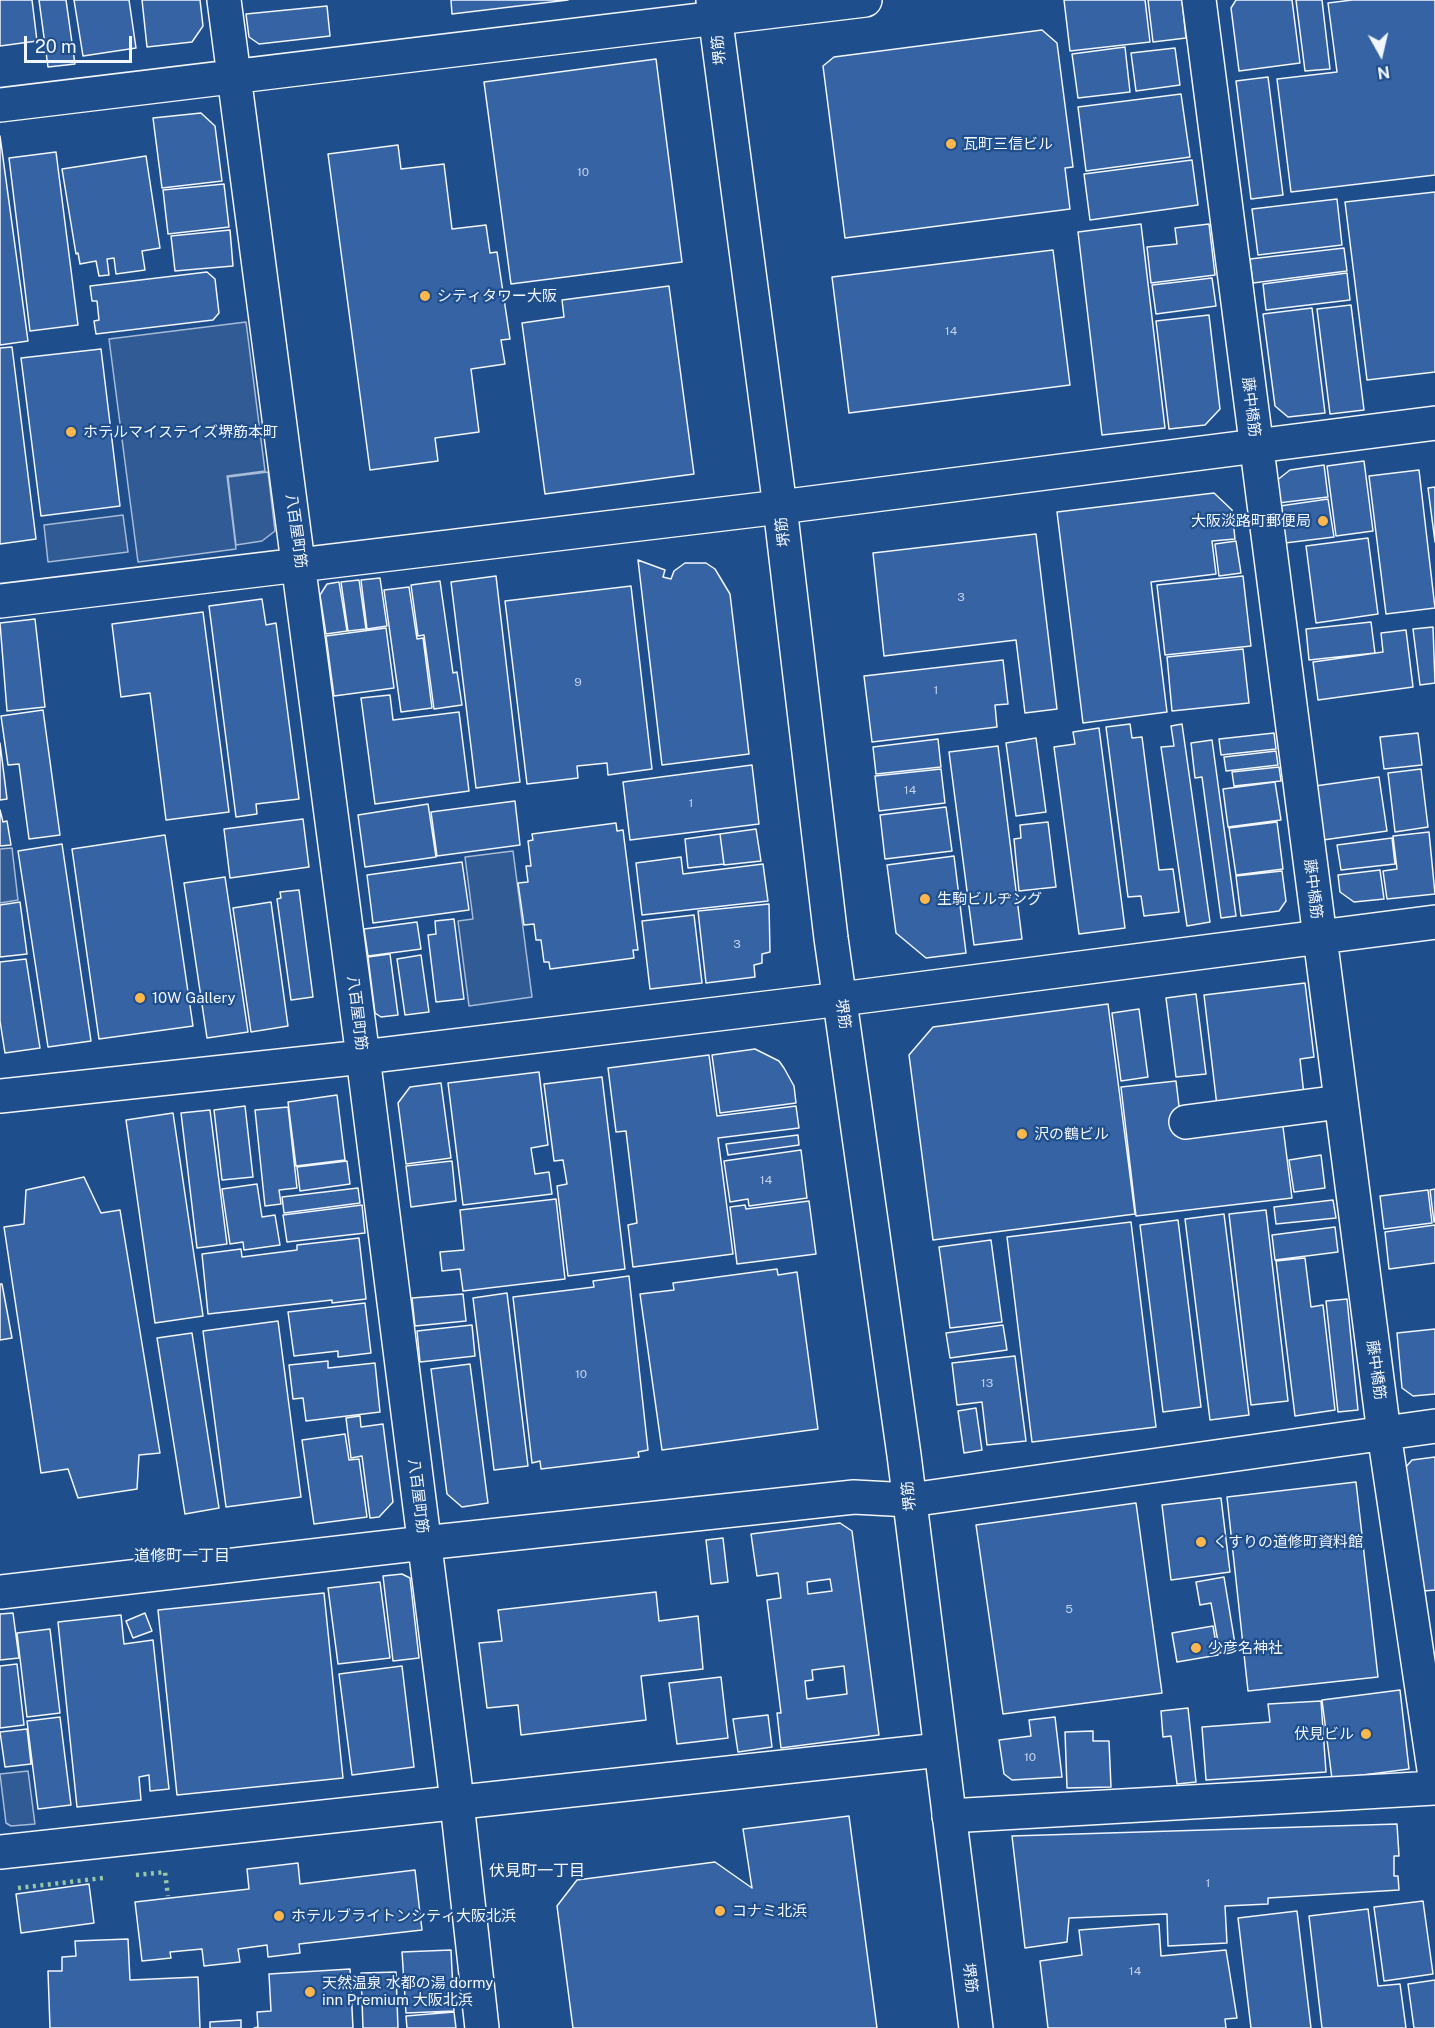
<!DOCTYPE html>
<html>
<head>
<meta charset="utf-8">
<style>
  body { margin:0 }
  #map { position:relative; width:1435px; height:2028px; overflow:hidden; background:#1f4e8c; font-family:"Public Sans",sans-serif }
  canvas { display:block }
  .north { position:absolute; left:1351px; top:24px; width:60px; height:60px; -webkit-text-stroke:4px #1f4e8c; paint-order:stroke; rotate:172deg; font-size:16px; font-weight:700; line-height:24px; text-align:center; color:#f2f6ff }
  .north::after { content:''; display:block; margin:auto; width:21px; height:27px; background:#f2f6ff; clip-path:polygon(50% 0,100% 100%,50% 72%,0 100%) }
  .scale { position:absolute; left:24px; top:36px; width:108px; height:27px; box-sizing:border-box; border:3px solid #f2f6ff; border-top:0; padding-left:8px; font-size:18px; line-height:21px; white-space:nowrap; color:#f2f6ff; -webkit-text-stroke:4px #1f4e8c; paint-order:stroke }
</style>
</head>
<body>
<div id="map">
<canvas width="1435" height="2028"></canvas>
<div class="north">N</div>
<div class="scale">20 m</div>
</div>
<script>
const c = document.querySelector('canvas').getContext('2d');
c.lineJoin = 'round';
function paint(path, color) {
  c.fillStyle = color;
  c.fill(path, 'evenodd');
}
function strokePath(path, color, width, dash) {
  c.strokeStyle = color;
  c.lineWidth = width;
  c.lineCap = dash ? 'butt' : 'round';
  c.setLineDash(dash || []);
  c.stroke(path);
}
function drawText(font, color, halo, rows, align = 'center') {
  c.font = font + ' "Public Sans","Noto Sans JP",sans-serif';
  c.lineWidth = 4.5;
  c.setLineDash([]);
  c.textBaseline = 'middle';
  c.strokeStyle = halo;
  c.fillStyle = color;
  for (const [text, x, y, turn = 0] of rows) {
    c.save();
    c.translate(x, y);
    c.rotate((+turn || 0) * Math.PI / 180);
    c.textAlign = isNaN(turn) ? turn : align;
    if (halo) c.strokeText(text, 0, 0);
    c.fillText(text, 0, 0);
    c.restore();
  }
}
const parking = new Path2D(`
  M246,322L265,471L227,476L236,549L138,562L109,339Z
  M268,472L275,531L262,541L236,545L228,477Z
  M123,515L128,552L48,562L44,525Z
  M12,848L18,900L0,903V849Z
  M513,851L532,997L469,1006L458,921L473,919L465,857Z
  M28,1771L35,1824L11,1826L6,1823L0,1774Z`);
const building = new Path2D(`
  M0,0H32L37,41L0,46Z
  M39,0H66L75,64L48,67Z
  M74,0H129L136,48L83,56Z
  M142,0H200L203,26L192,42L147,47Z
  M451,0H568L452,14Z
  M1064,0H1145L1150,42L1070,51Z
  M1148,0H1182L1186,38L1153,42Z
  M1236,0H1292L1300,63L1239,71L1231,8Z
  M1296,0H1322L1330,69L1305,71Z
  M1352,0H1435V175L1291,192L1277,79L1337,72L1328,3Z
  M327,6L330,36L259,44L249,37L246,14Z
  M1042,30L1057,43L1073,167L1065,168L1070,209L845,238L823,66L834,57Z
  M1125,47L1130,92L1078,98L1072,54Z
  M1175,48L1180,85L1136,91L1131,53Z
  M656,59L682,262L511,284L484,82Z
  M1268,77L1283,195L1251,199L1236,81Z
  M1181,94L1190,157L1086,171L1078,107Z
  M201,113L215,126L222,181L162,188L153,118Z
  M0,136L28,341L0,345Z
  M398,145L401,169L444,164L452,229L486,225L490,253L497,252L510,339L501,340L505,364L471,369L479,432L435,438L438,461L370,470L328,154Z
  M56,152L78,325L30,331L9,158Z
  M146,156L160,248L142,251L145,270L116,274L114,258L107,259L109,275L99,276L96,261L80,264L78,253L76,254L62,169Z
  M1192,160L1198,205L1090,220L1084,174Z
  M224,184L229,227L168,234L163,190Z
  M1435,192V372L1367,380L1345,202Z
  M1337,199L1342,245L1258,255L1252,209Z
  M1141,224L1165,428L1102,435L1078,232Z
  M1209,224L1215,275L1151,283L1147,247L1177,244L1175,228Z
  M230,230L233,266L175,271L171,236Z
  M1344,248L1347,271L1253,283L1250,259Z
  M1053,250L1070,385L849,413L832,277Z
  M207,272L215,279L219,313L213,320L96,334L94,321L99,320L97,301H92L90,286Z
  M1347,273L1350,300L1266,310L1263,284Z
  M1212,278L1216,306L1156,314L1152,285Z
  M669,286L694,474L545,494L522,323L564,317L562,300Z
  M1351,305L1364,410L1330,414L1317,309Z
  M1312,308L1325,413L1288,417L1275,406L1263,314Z
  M1209,315L1220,409L1205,425L1169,429L1156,321Z
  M12,347L36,539L0,544V348Z
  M101,349L120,506L41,516L21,358Z
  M1364,461L1373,531L1336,536L1327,466Z
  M1324,465L1328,497L1278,503L1276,481L1290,470Z
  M1419,470L1435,608L1386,614L1369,476Z
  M1435,487V542L1428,488Z
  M1214,493L1232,510L1235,539L1212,541L1216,574L1151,582L1167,712L1083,723L1057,512Z
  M1328,499L1334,537L1285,543L1280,506Z
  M1036,534L1057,709L1025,713L1016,640L884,656L873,553Z
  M1368,538L1378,614L1316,623L1306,546Z
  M1236,541L1241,573L1219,576L1215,544Z
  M638,560L665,570L663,577L671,579L674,571L685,563H706L715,569L730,594L749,754L662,765Z
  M496,576L520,782L476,788L451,582Z
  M1243,576L1251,646L1165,655L1157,585Z
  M380,578L387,626L367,629L361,580Z
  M359,580L366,629L348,631L341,582Z
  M440,581L453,673L457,672L462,705L434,709L424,635L418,636L411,585Z
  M339,582L347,631L326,634L320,595L327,584Z
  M631,586L652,769L608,775L607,763L577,766L578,778L527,784L505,601Z
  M409,587L417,639L423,638L432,708L401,712L384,590Z
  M262,599L266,625L276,623L299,799L256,804L257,814L236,817L209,606Z
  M203,612L229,812L166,820L150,693L121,697L112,624Z
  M35,619L45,707L7,711L0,623Z
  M1371,622L1375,653L1309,660L1306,629Z
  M1433,627L1435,683L1420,685L1413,629Z
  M386,628L394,688L334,696L326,636Z
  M1406,630L1413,687L1318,700L1313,662L1383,652L1381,633Z
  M1243,649L1249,703L1172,711L1167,657Z
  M1003,660L1008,704L995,705L997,727L872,742L864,676Z
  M390,695L393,720L459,712L469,791L375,804L361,698Z
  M43,710L60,835L29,839L19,764L8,765L1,716Z
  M1130,724L1132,738L1142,737L1159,870L1173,869L1179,912L1144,916L1141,896L1128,897L1106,727Z
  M1182,724L1210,922L1187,926L1161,747L1174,746L1171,726Z
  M1099,728L1125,928L1079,934L1054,747L1075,744L1073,732Z
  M1274,733L1276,749L1221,755L1219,739Z
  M1418,733L1422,765L1384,769L1380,737Z
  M1036,738L1046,812L1016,816L1006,743Z
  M938,739L941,767L876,774L873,747Z
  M1212,740L1236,916L1221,918L1202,777L1195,778L1191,743Z
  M0,743L7,799L0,800Z
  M998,746L1022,939L974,945L949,752Z
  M1276,751L1278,765L1226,771L1224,757Z
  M752,765L759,824L630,840L623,782Z
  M1279,767L1281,781L1234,786L1232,772Z
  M941,769L945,803L879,811L875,776Z
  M1421,769L1428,827L1395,832L1388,773Z
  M1379,777L1387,831L1323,840L1315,786Z
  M1275,782L1281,820L1228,827L1223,789Z
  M515,801L520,845L437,856L431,812Z
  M428,804L436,857L365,867L358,815Z
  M946,807L952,851L885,859L880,815Z
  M0,810L3,822L7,821L11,845L0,846Z
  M303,819L309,867L230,878L224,829Z
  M1048,822L1056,887L1019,891L1014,839L1021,838L1020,825Z
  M1277,822L1283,869L1236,875L1229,828Z
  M616,823L617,831L623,830L638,950H633L634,958L550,969L549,962H544L541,940H536L534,924L524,925L518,883L528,882L526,866H531L528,841L533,840L532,834Z
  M756,829L761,861L724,865L720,834Z
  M1429,832L1435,894L1387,899L1383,871L1397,869L1393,836Z
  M720,834L724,864L688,868L685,839Z
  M165,835L193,1026L99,1039L72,849Z
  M1392,838L1395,864L1341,870L1337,845Z
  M62,844L91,1041L48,1047L18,851Z
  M954,856L966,953L926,958L896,933L887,865Z
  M681,857L683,874L763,864L768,901L642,915L636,863Z
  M462,862L469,910L373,923L367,875Z
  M1380,870L1384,899L1354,902L1340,892L1338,875Z
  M1282,871L1286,901L1279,911L1241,916L1236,876Z
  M225,877L248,1032L207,1038L184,883Z
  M299,890L313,997L291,1000L277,899L281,898L280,892Z
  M20,902L27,954L0,957V905Z
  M271,902L288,1026L251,1032L233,908Z
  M769,904L770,952L762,954V963L754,965L755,977L706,983L698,911Z
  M694,915L702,983L650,989L642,921Z
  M454,919L464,999L436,1002L428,935L436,934L435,921Z
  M417,922L421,949L368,956L364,929Z
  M390,954L398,1015L381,1017L375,1013L368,957Z
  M421,955L429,1012L405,1015L397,959Z
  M26,959L40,1048L5,1053L0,1021V962Z
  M1305,983L1314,1057L1300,1059L1304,1095L1217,1106L1204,995Z
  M1196,994L1206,1074L1176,1077L1166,998Z
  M1108,1004L1135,1214L933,1240L909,1055L933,1027Z
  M1139,1009L1148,1077L1121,1081L1112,1013Z
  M755,1049L779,1061L784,1068L794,1086L796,1103L720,1113L712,1055Z
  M709,1055L717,1116L796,1106L799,1128L718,1138L733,1254L633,1267L628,1225L637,1223L626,1131L616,1132L608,1068Z
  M539,1072L548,1145L531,1148L535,1174L549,1172L552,1194L463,1205L448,1083Z
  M602,1077L625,1269L568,1276L557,1186L567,1184L563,1160L554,1161L544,1084Z
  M1176,1081L1182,1131L1282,1119L1292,1198L1136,1216L1121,1087Z
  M441,1083L451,1158L406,1164L398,1103L410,1087Z
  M337,1095L345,1160L296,1166L288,1102Z
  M245,1106L253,1177L222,1180L214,1110Z
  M288,1107L297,1188L279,1190L281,1204L265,1206L255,1110Z
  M210,1110L227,1244L197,1248L181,1113Z
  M173,1113L203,1316L155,1323L126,1120Z
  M798,1135L799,1145L728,1155L726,1144Z
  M801,1150L807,1198L749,1206L748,1199L730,1202L724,1161Z
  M1321,1155L1325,1188L1294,1192L1289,1160Z
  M347,1161L350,1184L300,1191L297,1167Z
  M452,1161L456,1201L411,1207L406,1166Z
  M84,1177L101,1213L120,1210L160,1453L139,1455L137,1489L78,1498L68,1469L41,1473L4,1227L24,1224L26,1190Z
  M257,1184L262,1217L275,1215L280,1245L244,1250L243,1242L230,1244L222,1189Z
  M358,1188L360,1203L284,1213L282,1197Z
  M1435,1189V1222H1434L1430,1190Z
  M1428,1190L1432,1223L1384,1229L1380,1196Z
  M556,1199L565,1279L463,1291L460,1269L442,1271L440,1252L464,1250L460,1210Z
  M1333,1200L1336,1218L1276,1224L1274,1207Z
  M809,1201L816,1254L737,1264L730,1207L745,1205L746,1209Z
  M362,1205L365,1233L287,1242L283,1215Z
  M1266,1210L1288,1401L1251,1405L1229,1214Z
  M1224,1214L1249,1415L1210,1420L1185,1219Z
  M1178,1220L1201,1407L1163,1412L1140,1225Z
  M1131,1222L1156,1427L1032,1442L1007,1237Z
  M1435,1225V1263L1389,1269L1385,1232Z
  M1335,1227L1338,1252L1275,1260L1272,1235Z
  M359,1238L366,1299L332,1303V1300L208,1314L202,1254L241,1249L242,1257L297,1250V1245Z
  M991,1240L1002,1322L950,1328L939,1247Z
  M1305,1258L1311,1307L1323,1305L1335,1410L1295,1416L1276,1261Z
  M777,1269L778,1275L797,1272L818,1429L662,1450L640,1294L674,1290L673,1283Z
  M629,1276L648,1450L638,1452L639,1457L541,1469L540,1461L532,1463L513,1297L594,1287L593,1281Z
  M0,1284H2L12,1338L0,1340Z
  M507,1293L528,1466L494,1470L473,1298Z
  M463,1294L466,1321L415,1326L412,1298Z
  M1347,1299L1358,1410L1338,1412L1326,1301Z
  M365,1303L371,1353L338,1357V1351L294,1356L288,1312Z
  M278,1321L301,1497L226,1507L203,1331Z
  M472,1325L475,1356L420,1362L417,1331Z
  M1003,1325L1007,1350L950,1358L946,1333Z
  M1435,1329V1394L1413,1396L1402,1388L1397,1333Z
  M192,1333L219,1508L185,1514L157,1338Z
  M1015,1356L1026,1441L987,1445L982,1402L957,1405L952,1363Z
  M328,1361V1368L375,1363L380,1412L306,1421L303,1398L293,1399L289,1365Z
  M470,1364L488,1503L462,1507L447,1494L431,1369Z
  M976,1408L982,1450L964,1453L958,1411Z
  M360,1416L361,1427L383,1424L393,1502L379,1517L370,1518L362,1456L351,1458L346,1418Z
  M345,1434L349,1460L359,1459L367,1517L314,1524L302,1440Z
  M1435,1457V1590L1424,1591L1405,1468L1412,1460Z
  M1356,1482L1378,1677L1248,1691L1227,1497Z
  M1221,1498L1230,1572L1171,1580L1162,1505Z
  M1136,1503L1162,1693L1003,1714L976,1525Z
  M840,1523L852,1531L879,1735L781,1748L777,1713H781L767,1600L781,1598L778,1573L757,1576L751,1534ZM830,1579L832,1591L808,1594L807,1582ZM844,1666L847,1694L807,1699L805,1681L813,1680L812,1670Z
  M723,1538L728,1582L711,1584L706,1540Z
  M402,1574L410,1578L419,1658L393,1661L383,1576Z
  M1224,1577L1236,1650L1220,1653L1211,1603L1200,1605L1196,1582Z
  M380,1582L390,1658L338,1664L328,1588Z
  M656,1592L659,1621L698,1616L703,1669L641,1676L646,1720L521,1735L518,1705L487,1708L479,1643L502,1641L498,1610Z
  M324,1593L343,1778L177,1795L158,1610Z
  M13,1613L19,1658L0,1660V1614Z
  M145,1613L152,1631L133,1638L126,1621Z
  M121,1615L124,1644L153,1640L169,1789L150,1791L149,1775L139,1777L141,1800L77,1807L58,1622Z
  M1213,1626L1218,1655L1177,1662L1172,1633Z
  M50,1629L60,1713L27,1717L17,1633Z
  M17,1664L24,1725L0,1728V1666Z
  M402,1666L414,1767L352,1775L339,1674Z
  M721,1677L728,1738L677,1744L669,1683Z
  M1400,1690L1409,1769L1332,1779L1322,1700Z
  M1321,1701L1326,1772L1206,1780L1202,1727L1270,1722L1268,1704Z
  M1188,1708L1196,1782L1177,1784L1171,1736L1163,1737L1161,1711Z
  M768,1715L772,1747L738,1752L733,1719Z
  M60,1717L71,1805L38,1809L27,1721Z
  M1055,1717L1062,1777L1012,1780L1004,1774L999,1740L1031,1736L1029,1720Z
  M27,1729L31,1764L5,1767L0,1732Z
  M1093,1731V1741H1109L1111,1787L1067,1788L1065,1732Z
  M849,1816L877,2028H573L557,1906L577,1880L715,1862L752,1888L743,1829Z
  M1397,1824L1399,1856H1394V1876H1398L1399,1890L1268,1898V1904L1225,1906L1227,1943L1168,1946L1167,1914L1069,1918L1067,1942L1025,1948L1012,1836Z
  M298,1863L300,1884L415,1870L422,1930L299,1944L300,1953L268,1957L267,1945L238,1949L240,1962L204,1966L202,1949L170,1952L171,1958L142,1961L135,1902L249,1889L247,1869Z
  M89,1884L94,1923L21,1933L16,1894Z
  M1423,1901L1433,1974L1384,1981L1374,1907Z
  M1368,1909L1378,1986L1400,1984L1406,2028H1322L1309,1916Z
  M1297,1911L1311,2028H1251L1238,1918Z
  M1159,1924L1161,1956L1226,1950L1237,2018L1225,2019L1226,2028H1048L1040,1961L1082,1955L1079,1930Z
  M128,1939L130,1980L198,1977L200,2028H50L48,1971H62V1957L76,1956L75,1941Z
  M451,1950L454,2011L406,2013L402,1952Z
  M350,1969L353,2028H254L258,2027L257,2012L271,2011L269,1974Z
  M396,1972L398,2028H363L361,1973Z
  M1435,1980V2028H1414L1408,1984Z
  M454,2012L456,2028H407L406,2016Z
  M241,2020V2028H210V2022Z`);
const minor = new Path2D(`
  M224,0L363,1057L454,1776L482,2028
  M1199,0L1384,1433L1435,1776
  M0,105L865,0
  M0,601L780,507L1435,423
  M0,1096L363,1057L841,999L1435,922
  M1186,1122L1340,1102
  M0,1592L424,1543L854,1497L910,1500L1435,1426
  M949,1816L1435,1788
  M0,1852L940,1750`);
const major = new Path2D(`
  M713,0L780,507L831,938L904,1455L976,2028`);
const hedge = new Path2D(`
  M136,1875L165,1872L168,1896
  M18,1888L103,1878`);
const markers = [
  [951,144,6,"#ffb74d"],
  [425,296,6,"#ffb74d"],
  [71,432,6,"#ffb74d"],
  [1323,521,6,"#ffb74d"],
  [925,899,6,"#ffb74d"],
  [140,998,6,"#ffb74d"],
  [1022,1134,6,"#ffb74d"],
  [1201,1542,6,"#ffb74d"],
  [1196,1648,6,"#ffb74d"],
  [1366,1734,6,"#ffb74d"],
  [720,1911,6,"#ffb74d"],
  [279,1916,6,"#ffb74d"],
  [310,1992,6,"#ffb74d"]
];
const numberNames = [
  ["10",583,172],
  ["14",951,331],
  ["3",961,597],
  ["9",578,682],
  ["1",936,690],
  ["14",910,790],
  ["1",691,803],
  ["3",737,944],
  ["14",766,1180],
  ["10",581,1374],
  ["13",987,1383],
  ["5",1069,1609],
  ["10",1030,1757],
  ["1",1208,1883],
  ["14",1135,1971]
];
const streetNames = [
  ["堺筋",719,50,-96],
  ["藤中橋筋",1251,407,83],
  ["八百屋町筋",296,531,82],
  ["堺筋",783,532,-97],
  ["藤中橋筋",1313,889,83],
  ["八百屋町筋",357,1013,83],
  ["堺筋",843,1014,82],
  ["藤中橋筋",1376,1370,82],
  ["八百屋町筋",418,1496,83],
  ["堺筋",909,1496,-96],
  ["堺筋",970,1978,83]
];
const poiNames = [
  ["瓦町三信ビル",963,144],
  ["シティタワー大阪",437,296],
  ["ホテルマイステイズ堺筋本町",83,432],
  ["大阪淡路町郵便局",1311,521,"right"],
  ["生駒ビルヂング",937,899],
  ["10W Gallery",152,998],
  ["沢の鶴ビル",1034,1134],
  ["くすりの道修町資料館",1213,1542],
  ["少彦名神社",1208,1648],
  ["伏見ビル",1354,1734,"right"],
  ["コナミ北浜",732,1911],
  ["ホテルブライトンシティ大阪北浜",291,1916],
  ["天然温泉 水都の湯 dormy",322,1983],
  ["inn Premium 大阪北浜",322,2000]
];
const neighbourhoodNames = [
  ["道修町一丁目",182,1556],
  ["伏見町一丁目",537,1871]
];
paint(parking, '#305b95');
strokePath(parking, '#a8bbd7', 1.5);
paint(building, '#3563a3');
strokePath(building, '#f2f6ff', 1.5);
strokePath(minor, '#f2f6ff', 36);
strokePath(major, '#f2f6ff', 36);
strokePath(minor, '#1f4e8c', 33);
strokePath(major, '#1f4e8c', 33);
strokePath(hedge, '#97c8a6', 4.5, [3, 4.5]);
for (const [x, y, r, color] of markers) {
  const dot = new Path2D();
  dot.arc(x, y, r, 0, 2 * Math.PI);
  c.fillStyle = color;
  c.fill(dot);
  strokePath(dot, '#1f4e8c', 2);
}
drawText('12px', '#c3d1e8', null, numberNames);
drawText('15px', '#f2f6ff', '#1f4e8c', streetNames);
drawText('15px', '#f2f6ff', '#1f4e8c', poiNames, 'left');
drawText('16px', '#f2f6ff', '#1f4e8c', neighbourhoodNames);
</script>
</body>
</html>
